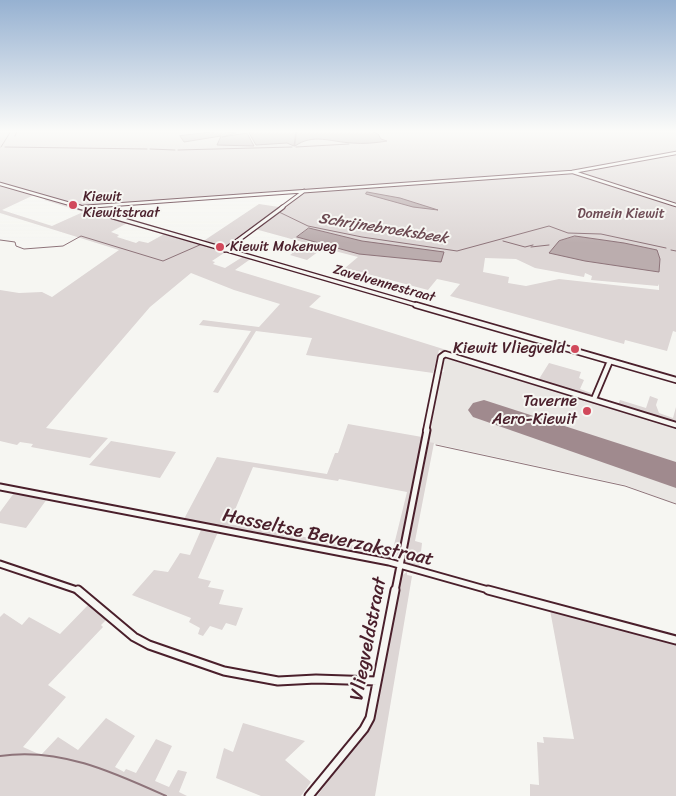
<!DOCTYPE html>
<html>
<head>
<meta charset="utf-8">
<style>
  body { margin:0 }
  canvas { display:block; background:#f6f6f2 }
</style>
</head>
<body>
<canvas width="676" height="796"></canvas>
<script>
const c = document.querySelector('canvas').getContext('2d');
c.lineJoin = 'round';
function paint(path, color) {
  c.fillStyle = color;
  c.fill(path, 'evenodd');
}
function strokePath(path, color, width, dash) {
  c.strokeStyle = color;
  c.lineWidth = width;
  c.lineCap = dash ? 'butt' : 'round';
  c.setLineDash(dash || []);
  c.stroke(path);
}
function drawText(font, color, halo, rows, align = 'center') {
  c.font = font + ' Sriracha,sans-serif';
  c.lineWidth = 4;
  c.setLineDash([]);
  c.textBaseline = 'middle';
  c.strokeStyle = halo;
  c.fillStyle = color;
  for (const [text, x, y, turn = 0] of rows) {
    c.save();
    c.translate(x, y);
    c.rotate((+turn || 0) * Math.PI / 180);
    c.textAlign = isNaN(turn) ? turn : align;
    if (halo) c.strokeText(text, 0, 0);
    c.fillText(text, 0, 0);
    c.restore();
  }
}
const built = new Path2D(`
  M448,357L676,428V504L625,485L427,442L440,372H444V369L441,368L444,360Z`);
const green = new Path2D(`
  M0,131H676V332L673,331L667,351L625,340L624,344L450,296L460,284L437,279L428,290L345,268L358,257L323,248L307,260L290,255L306,243L255,229L227,249L202,242L259,204L279,207L300,192L80,207L59,202L129,222L111,232L119,235L117,237L136,243L139,241L148,243L166,233L224,250L221,252L224,253L212,261L215,262L213,264L225,268L244,256L252,258L235,270L321,296L309,307L539,379L549,363L581,372L579,378L584,380L580,389L591,393L590,397L439,350L433,373L306,355L312,338L256,331L218,393L213,392L251,331L199,325L203,320L259,327L280,304L234,290L191,273L150,307L46,428L108,438L90,458L31,447L33,444L20,442L17,445L0,441V290L19,293L42,292L52,297L119,250L0,213V185L34,195L2,210L52,226L83,212L44,200L48,198L0,184ZM485,258L516,259L535,268L584,277L585,273L592,276L591,280L658,286L659,284V290L559,279L526,286L508,283L509,277L483,272Z
  M650,396L658,399L656,405L659,413L673,418L676,407V423L618,405L620,400L646,408Z
  M348,424L422,437L399,555L392,560L184,519L217,457L327,474L335,453H338ZM253,467L338,481L339,479L407,492L393,549L386,551L229,524Z
  M111,441L176,452L160,478L89,465Z
  M429,442L434,443L415,541L422,543L419,569L407,563L405,560Z
  M14,493L47,499L26,528L0,523V512Z
  M201,530L218,532L198,578L211,581L208,587L224,590L219,604L243,608L236,626L226,623L222,630L210,626L203,636L198,634L200,628L189,622L191,618L132,595L154,570L168,572L180,553L190,555Z
  M407,572V575L412,576L375,796H317L375,720L373,718L399,585L401,576Z
  M90,603L108,618L101,625L103,627L48,685L66,697L23,747L41,755L58,737L78,750L106,718L135,736L115,767L124,772L126,769L136,773L156,739L172,746L155,781L169,787L178,770L187,772L179,792L187,796H0V617L4,613L22,625L29,617L60,634Z
  M550,610L676,645V796H530V784L539,785L537,742L544,743L543,737L574,739Z
  M243,723L305,741L285,760L311,782L301,796H261L216,778L224,748L233,752Z`);
const water = new Path2D(`
  M220,131L236,133L222,137L247,133L254,146L217,145L221,136L184,142L180,136Z
  M255,131H296L294,146L287,143L256,145L249,133Z
  M297,131H371L378,134L381,139L387,141C376,143 363,144 352,143C331,142 313,133 295,146Z
  M367,192L400,198L438,210L413,207L366,194Z
  M309,228L362,241L444,252L441,262L359,254L297,237Z
  M575,236L624,243L657,250L660,259L659,272L585,261L549,253L559,241Z`);
const streamFar1 = new Path2D(`
  M15,136L17,131
  M1,147L11,131
  M5,147L147,149
  M296,147L349,144
  M150,149L175,150
  M178,150L292,147
  M279,212L308,226L362,237L457,251L549,226L568,233L601,234L666,248
  M0,240L15,242L16,246L24,249L63,246L81,236L163,261L202,244
  M503,241L525,247L533,245
  M531,247L549,245
  M671,250L676,251
  M436,445L625,486L676,504`);
const stream = new Path2D(`
  M0,756C59,747 113,772 166,796`);
const runway = new Path2D(`
  M484,400L676,462V488L473,417L468,410L473,403Z`);
const streetFar4 = new Path2D(`
  M573,172L676,205
  M0,184L84,208
  M83,207L572,172L676,153
  M281,208L304,191`);
const streetFar3 = new Path2D(`
  M79,207L420,306
  M225,250L283,207`);
const streetFar2 = new Path2D(`
  M416,305L676,380
  M594,399L610,361
  M426,431L441,357L445,354L676,425`);
const streetFar1 = new Path2D(`
  M0,487L389,562L492,591
  M0,564L80,591
  M395,591L427,430`);
const street = new Path2D(`
  M78,590L134,637L149,645L224,671L278,681L316,679L377,681
  M488,590L676,640
  M309,796L364,729L370,718L395,590`);
const markers = [
  [73,205,5,"#d1495b"],
  [220,247,5,"#d1495b"],
  [575,349,5,"#d1495b"],
  [587,411,5,"#d1495b"]
];
const farPoinames = [
  ["Kiewit",83,197],
  ["Kiewitstraat",83,213],
  ["Kiewit Mokenweg",230,247]
];
const farParknames = [
  ["Domein Kiewit",621,214]
];
const farStreetnames = [
  ["Zavelvennestraat",384,284,16]
];
const farWaternames = [
  ["Schrijnebroeksbeek",383,229,9]
];
const poiNames = [
  ["Kiewit Vliegveld",565,349],
  ["Taverne",577,402],
  ["Aero-Kiewit",577,420]
];
const nearStreetnames = [
  ["Hasseltse Beverzakstraat",328,538,12],
  ["Vliegveldstraat",369,639,-79]
];
paint(built, '#e9e6e3');
paint(green, '#ddd6d5');
paint(water, '#bbadae');
strokePath(water, '#8e747a', 1);
strokePath(streamFar1, '#8e747a', 1);
strokePath(stream, '#8e747a', 2);
paint(runway, '#a08a8e');
strokePath(streetFar4, '#4a1f2b', 4.5);
strokePath(streetFar3, '#4a1f2b', 5.5);
strokePath(streetFar2, '#4a1f2b', 8);
strokePath(streetFar1, '#4a1f2b', 9);
strokePath(street, '#4a1f2b', 11);
strokePath(streetFar4, '#f6f6f2', 2.5);
strokePath(streetFar3, '#f6f6f2', 3);
strokePath(streetFar2, '#f6f6f2', 4.5);
strokePath(streetFar1, '#f6f6f2', 5);
strokePath(street, '#f6f6f2', 7);
const sky = c.createLinearGradient(0, 0, 0, 243);
sky.addColorStop(0, '#96b1d1');
sky.addColorStop(0.54, '#fbfbf9');
sky.addColorStop(1, '#fbfbf900');
c.fillStyle = sky;
c.fillRect(0, 0, 676, 243);
for (const [x, y, r, color] of markers) {
  const dot = new Path2D();
  dot.arc(x, y, r, 0, 2 * Math.PI);
  c.fillStyle = color;
  c.fill(dot);
  strokePath(dot, '#f6f6f2', 2);
}
drawText('14px', '#4a1f2b', '#f6f6f2', farPoinames, 'left');
drawText('14px', '#6f4d56', '#f6f6f2', farParknames);
drawText('14px', '#4a1f2b', '#f6f6f2', farStreetnames);
drawText('italic 15px', '#6c4a52', '#f6f6f2', farWaternames);
drawText('16px', '#4a1f2b', '#f6f6f2', poiNames, 'right');
drawText('19px', '#4a1f2b', '#f6f6f2', nearStreetnames);
</script>
</body>
</html>
